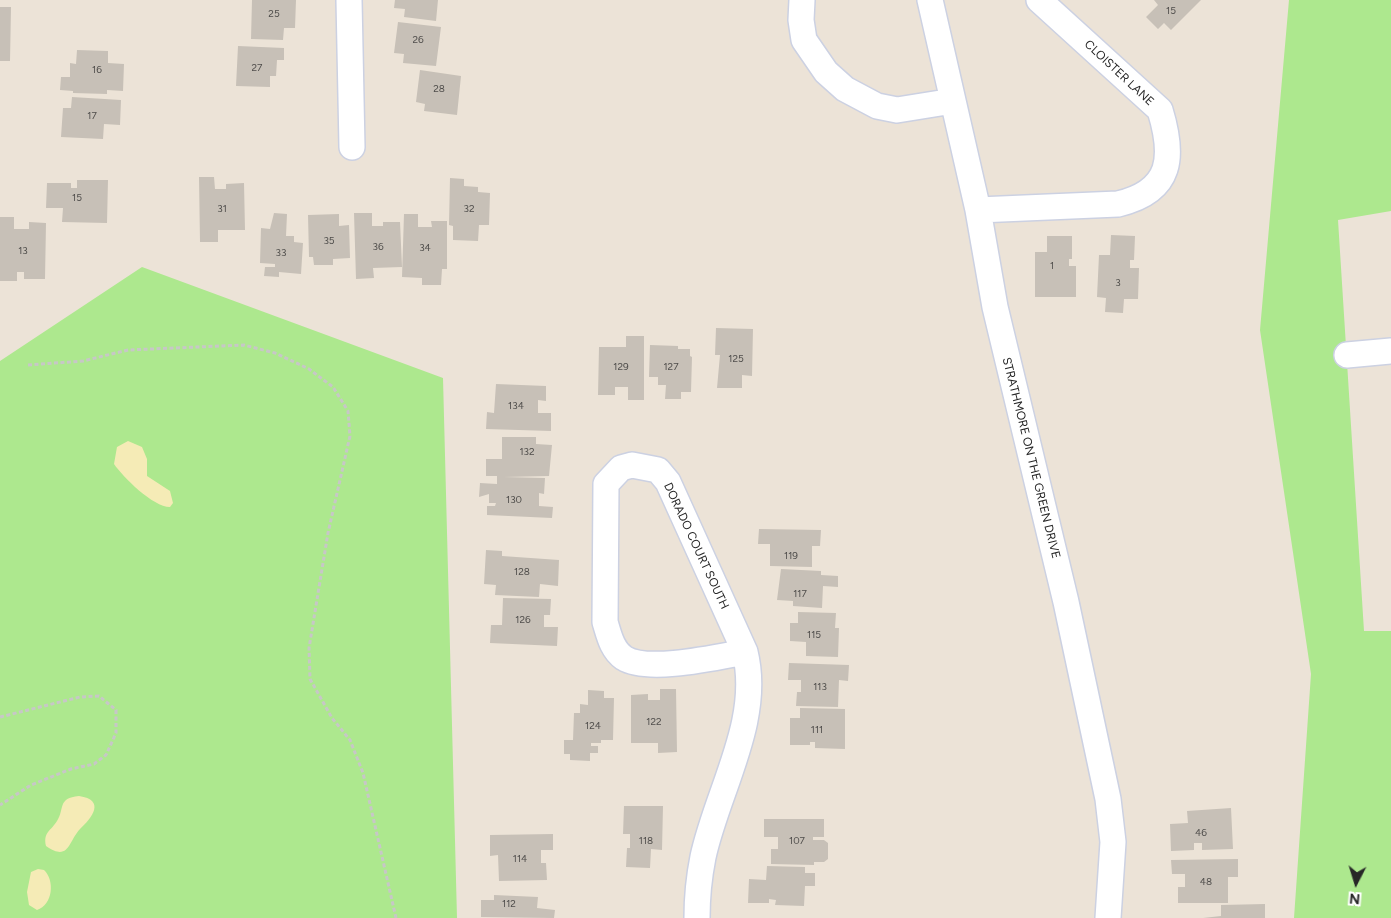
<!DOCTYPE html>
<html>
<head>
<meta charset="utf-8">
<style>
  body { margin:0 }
  #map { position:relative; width:1391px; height:918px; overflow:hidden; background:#ece3d7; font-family:Figtree,sans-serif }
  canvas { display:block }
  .north { position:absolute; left:1331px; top:858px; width:50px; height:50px; -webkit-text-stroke:4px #fff; paint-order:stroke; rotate:185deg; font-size:14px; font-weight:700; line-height:20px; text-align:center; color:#272727 }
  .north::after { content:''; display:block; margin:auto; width:18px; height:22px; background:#272727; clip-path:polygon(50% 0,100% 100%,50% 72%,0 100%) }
</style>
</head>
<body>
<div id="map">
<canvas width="1391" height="918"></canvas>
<div class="north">N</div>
</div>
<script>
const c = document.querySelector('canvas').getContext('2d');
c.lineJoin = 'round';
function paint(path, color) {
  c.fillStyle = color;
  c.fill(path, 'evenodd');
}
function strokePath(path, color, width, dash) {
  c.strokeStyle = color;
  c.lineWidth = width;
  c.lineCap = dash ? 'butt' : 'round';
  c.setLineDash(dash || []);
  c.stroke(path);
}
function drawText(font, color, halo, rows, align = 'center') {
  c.font = font + ' Figtree,sans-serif';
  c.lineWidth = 4;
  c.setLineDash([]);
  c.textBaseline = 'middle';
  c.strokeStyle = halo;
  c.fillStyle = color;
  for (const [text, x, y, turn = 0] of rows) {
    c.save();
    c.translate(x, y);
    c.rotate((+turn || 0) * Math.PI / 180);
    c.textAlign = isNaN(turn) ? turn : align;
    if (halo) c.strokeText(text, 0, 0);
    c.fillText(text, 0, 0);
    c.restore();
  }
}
const green = new Path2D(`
  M1289,0H1391V211L1338,220L1364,631H1391V918H1294L1311,674L1260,330Z
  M142,267L443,378L457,918H0V361Z`);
const sand = new Path2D(`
  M128,441L142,447L147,459V476L170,491L173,503L170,507C153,507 123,477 114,464L117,447Z
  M79,796C106,800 92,818 80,829C68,842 69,862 46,846C43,832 51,831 57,821C65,809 57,798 79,796Z
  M38,869L44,870C55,880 53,905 37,910L29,905L27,892L31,872Z`);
const building = new Path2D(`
  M252,0H296L295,28H284L283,40L251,39Z
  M395,0H438L436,21L404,17L405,9L394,8Z
  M1154,0H1201L1171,30L1164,23L1158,29L1146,17L1158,5Z
  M0,7H11L10,61H0Z
  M398,22L441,27L436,66L403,63L404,54L394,53Z
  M238,46L284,48V60H277L276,76H270V87L236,86Z
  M77,50L108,51V63L124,64L123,91L107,90V94L73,93V91L60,90L61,77H70V63L76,64Z
  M420,70L461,76L457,115L424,111L425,104L416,102Z
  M72,97L121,100L120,125L104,124L103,139L61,137L63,108H71Z
  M199,177H214L215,189H226V184L244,183L245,230H218V242H200Z
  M450,178L464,179V186L478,187V192L490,193L489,225H479L478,241L453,240V226L449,225Z
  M77,180H108L107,223L62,222L63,208H46L47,183H71V188H77Z
  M274,213L287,214L286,236H294V242L303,243L301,274L279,272V277L264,276L265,267H275V264L260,263L261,228L270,229Z
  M354,213H372V226H383V222H400L402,267L373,268L374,278L356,279Z
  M339,214V226L349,225L350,258L333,259V265H314L313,257H309L308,215Z
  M404,214H418V227H432L431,221H447V269H442L441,285H422V278L402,277Z
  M0,217H14V229H29V222L46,223L45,279H24V272H17V281H0Z
  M1111,235L1135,236L1134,260H1130V268H1139L1138,299H1124L1123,313L1105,312L1106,298L1097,297L1099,255H1110Z
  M1047,236H1072V259H1069V266H1076V297H1035V252H1047Z
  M716,328L753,329L752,376L742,375V388H717L720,355H715Z
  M626,336H644V400H628V387H615V395H598L599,347H626Z
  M650,345L678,346V349H690V356L692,357L691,392H681V399H665L666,385H658V377H649Z
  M496,384L546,386V401L538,400V413H551V431L486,429L487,412L494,413Z
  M502,437H536V444L552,445L549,476L504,477L545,478L544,494L539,493V506L553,507L552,518L487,515V506H495L496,503H489V494L479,497L480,483L497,484V476H486V459H502Z
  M759,529L821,530L820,546H812V567L770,566V544H758Z
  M486,550L502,551V556L559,560L558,586L540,584L539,597L495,595L496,585L484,584Z
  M781,569L821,571V575L838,576V587L823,586L822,608L793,606V601L777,600Z
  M503,598L551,599L550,615H544V627H558L557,646L490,643L491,625H502Z
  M798,612L836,613L835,628H839L838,657L806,656V642L790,641V623H798Z
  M789,663L849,665L848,681L839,680L838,707L796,706L797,692H801V680H788Z
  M660,689H676L677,752L658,753V743H631V695L648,694V700H660Z
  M588,690L604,691V698H614L613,740H601V743H591V746H598V753H590V761L570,760V754H564V740H573L574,713H580V704L588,705Z
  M800,708L845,709V749L815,748V742H810V745H790V718H800Z
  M624,806H663L662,850L651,849L650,868L626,867L627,848H630V834H623Z
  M1231,808L1233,849L1202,850V843H1194V850L1171,851L1170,824L1188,823L1187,811Z
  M764,819H824V837H813V840H824L828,843V859L824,862H814V865L771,864V849H778V837H764Z
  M553,834V850H541V863H546L547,880L499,881L498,855L490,856V835Z
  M1238,859V877H1228V903H1178V887H1185V874H1172L1171,860Z
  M767,866L805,867V873H815V886H805L804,906L775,905L776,900L769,899V903H748L749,879L766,880Z
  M494,895L538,897L537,908L555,910L554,918L481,917V900H494Z
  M1265,904V918H1203L1221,916V905Z`);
const path = new Path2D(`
  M28,365L83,361L128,350L244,345L275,353L309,369L333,387L348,411L350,436L328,533L309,648L310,679L332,718L350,740L363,773L396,918
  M0,717L80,697L99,696L116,710V733L106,755L94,764L71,769L31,785L0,805`);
const minor = new Path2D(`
  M349,0L352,147
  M802,0L801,20L804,40L826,72L845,89L877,106L897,110L953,101
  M930,0L978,210L995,307L1066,602L1108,799L1113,842L1108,918
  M978,210L1118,204C1173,191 1174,156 1160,110L1039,0
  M1347,355L1391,351
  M632,465L658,470L668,482L745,652C717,657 648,673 624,658C612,650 609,635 605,622L606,484L621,468Z
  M697,918C697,898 699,877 703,857C717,791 762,721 745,652`);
const numberNames = [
  ["15",1171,11],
  ["25",274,14],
  ["26",418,40],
  ["27",257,68],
  ["16",97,70],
  ["28",439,89],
  ["17",92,116],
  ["15",77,198],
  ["31",222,209],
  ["32",469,209],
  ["35",329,241],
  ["36",378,247],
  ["34",425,248],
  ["13",23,251],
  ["33",281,253],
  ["1",1052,266],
  ["3",1118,283],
  ["125",736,359],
  ["129",621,367],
  ["127",671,367],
  ["134",516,406],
  ["132",527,452],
  ["130",514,500],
  ["119",791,556],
  ["128",522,572],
  ["117",800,594],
  ["126",523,620],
  ["115",814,635],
  ["113",820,687],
  ["122",654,722],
  ["124",593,726],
  ["111",817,730],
  ["46",1201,833],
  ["118",646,841],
  ["107",797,841],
  ["114",520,859],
  ["48",1206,882],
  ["112",509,904]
];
const streetNames = [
  ["CLOISTER LANE",1119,73,43],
  ["STRATHMORE ON THE GREEN DRIVE",1031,458,76],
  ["DORADO COURT SOUTH",696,546,65]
];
paint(green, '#ade88e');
paint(sand, '#f5ebb6');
paint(building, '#c7c0b7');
strokePath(minor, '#ccd1e2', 28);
strokePath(path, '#c7c7c7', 3, [4, 2.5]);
strokePath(minor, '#fff', 25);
drawText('10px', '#4f4d4b', null, numberNames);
drawText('12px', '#272727', '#fff', streetNames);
</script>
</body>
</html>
